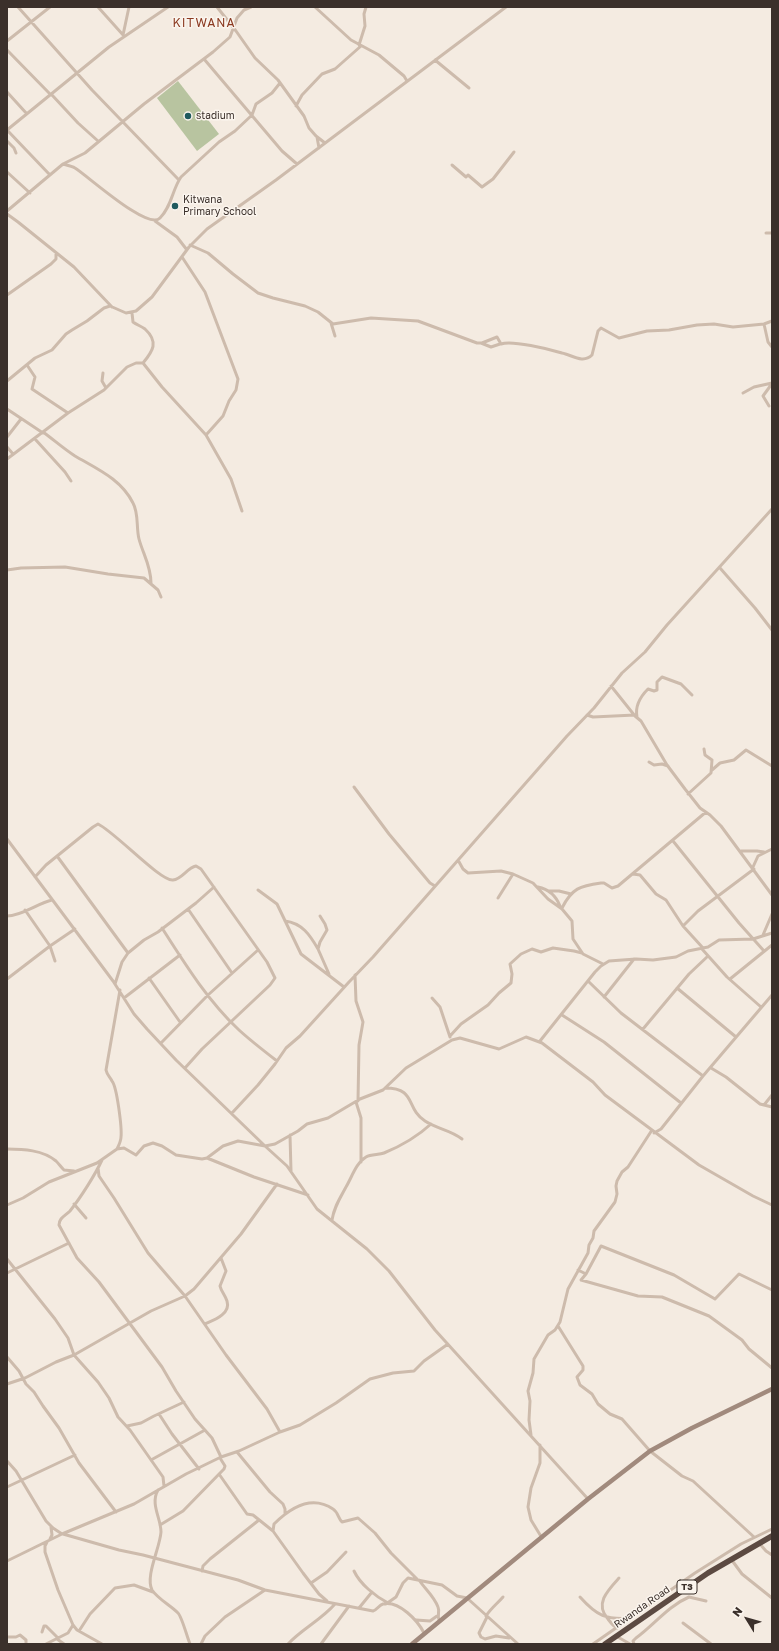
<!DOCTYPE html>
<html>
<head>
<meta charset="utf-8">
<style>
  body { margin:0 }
  #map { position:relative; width:779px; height:1651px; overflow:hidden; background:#f4ebe1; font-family:"Golos Text",sans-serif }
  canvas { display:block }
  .frame { position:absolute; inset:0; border:8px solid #3b302b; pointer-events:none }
  .north { position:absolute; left:727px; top:1599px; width:40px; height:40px; -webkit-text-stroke:3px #fbf5ee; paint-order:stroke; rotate:307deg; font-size:11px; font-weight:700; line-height:16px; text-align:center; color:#3b302b }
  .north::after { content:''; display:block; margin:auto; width:14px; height:18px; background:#3b302b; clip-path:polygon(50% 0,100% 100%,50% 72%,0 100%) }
</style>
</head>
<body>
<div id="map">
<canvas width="779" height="1651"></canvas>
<div class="frame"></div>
<div class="north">N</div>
</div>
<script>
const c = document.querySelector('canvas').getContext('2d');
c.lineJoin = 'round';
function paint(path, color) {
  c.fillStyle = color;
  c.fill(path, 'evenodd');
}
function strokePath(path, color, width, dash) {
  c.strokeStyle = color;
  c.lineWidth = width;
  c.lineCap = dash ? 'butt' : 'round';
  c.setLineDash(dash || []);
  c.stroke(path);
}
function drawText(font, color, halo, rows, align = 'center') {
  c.font = font + ' "Golos Text",sans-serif';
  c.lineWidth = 3;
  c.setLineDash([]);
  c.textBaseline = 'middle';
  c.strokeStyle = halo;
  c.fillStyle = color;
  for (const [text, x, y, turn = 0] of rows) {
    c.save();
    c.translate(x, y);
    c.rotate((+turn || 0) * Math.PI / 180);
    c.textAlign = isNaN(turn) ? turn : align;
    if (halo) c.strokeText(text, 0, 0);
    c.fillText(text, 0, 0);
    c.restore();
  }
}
const green = new Path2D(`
  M178,81L219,134L197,151L157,98Z`);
const street = new Path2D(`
  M18,7L92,90L179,180
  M98,7L124,36
  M217,7L236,31L255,58L278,80L304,116L309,128L316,136L325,143
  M315,7L351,40L379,55L404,76L407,81
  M123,35L129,7
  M7,41L50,7
  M359,45L365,26L364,14L366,7
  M7,50L51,95
  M204,59L282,151L297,164
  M435,60L469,88
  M7,92L27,114
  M52,95L78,123L98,141
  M296,106L302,95L322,74L335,69L361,46
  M7,130L109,47L168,7
  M7,130L50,175
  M317,137L319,148
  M7,141L14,148L16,153
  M63,164C67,165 72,166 75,168C88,176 148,231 160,218C172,206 172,190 181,177L219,142L235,131L252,115L256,104L272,93L280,83
  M452,165L466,177L468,175L482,187L493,179L514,152
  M7,172L30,193
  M7,211L63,164L85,153L144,104L213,52L230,37L237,18L244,10L251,7
  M7,214L18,222L74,267L112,307
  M155,221L177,237L187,250
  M766,233H772
  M190,245L208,253L233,274L258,293L273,298L305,306L318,312L333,324L371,318L418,321L477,343H482L497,337L501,344C512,340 549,349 562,353C572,355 583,364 592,355L598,331L601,328L619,338L647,331L669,330L697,325L714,324L733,327L764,324L772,321
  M182,257L205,292L238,379L236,390L229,401L223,416L206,435
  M7,295L51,264L56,259V254
  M132,313L133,322C137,325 141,326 145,329C159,342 153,351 143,363
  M331,323L335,336
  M764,324L768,342L772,347
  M481,343L491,347L500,344
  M27,365L35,377L32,389L68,413
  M103,373L102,381L106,388
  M7,381L35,358L52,350L66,334L72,330L87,321L104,308L110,306L126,313L136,311L152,297L189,247L207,229L276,180L506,7
  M743,393L754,387L772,383
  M769,406L763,396L771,385
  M7,409L43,433
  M43,432C54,440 64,449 75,456C97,469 121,479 133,503C139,514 136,527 139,539C143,554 151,566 151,583
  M7,437L21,419
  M35,439L65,472L71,481
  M7,447L13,454
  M7,459L68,413L104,390L127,367L136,363H143L162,387L206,435L231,479L242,511
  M720,568L755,608L772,630
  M7,570L21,568L65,567L108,574L144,578L158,590L161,597
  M611,686L635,716L641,721L667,765L685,789L700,808L710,815L721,826L772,895
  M587,715L593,717L635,715
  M637,717C635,707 640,697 648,689L654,691L657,690V682L662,677L681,684L692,695
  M649,762L654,765L662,764L668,766
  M712,770L720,763L734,760L746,750L772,766
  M354,787L389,834L430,883L435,886
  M688,794L711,773L712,760L705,755L704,749
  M7,839L113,981L134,1014L147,1029L176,1060L265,1146L287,1166L317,1209L367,1249L389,1271L435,1330L588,1499
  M673,841L739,923L764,951
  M741,851H757L764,852
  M57,856L128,953
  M458,860L463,869L468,873L501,871L513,874L533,883L548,899L562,909L572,921L573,939L583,954L603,964
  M753,867L758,856L772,849
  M633,874L640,875L656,894L666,900L683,926L703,948
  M35,877L46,865L93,827L98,824C115,832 161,882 173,880C182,879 187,868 196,866L201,869L267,962L275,978L270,985L202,1049L185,1068
  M538,887C548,889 556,896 560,906
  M258,890L277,904L301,954L344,987
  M548,891H559L571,894
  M498,898L513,874
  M562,908C572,888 580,886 601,883H604L612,888L618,886L706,812
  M188,909L232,973
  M25,910L50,946L55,961
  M7,916C22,916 38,903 52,900
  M320,916L325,924L327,930L320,942L318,949L329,974
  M285,921C302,923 310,935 318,949
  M683,926L698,911L754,869
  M162,928C185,964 208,1001 239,1030C251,1041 264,1051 277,1061
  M763,935L772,914
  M702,949L727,977L761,1007
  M355,975L356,1001L363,1022L359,1045L358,1101
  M149,978L180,1022
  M7,979L50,946L75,929
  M730,979L772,945
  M588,981L621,1013L703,1076
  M115,984L122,962L128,953L144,940L158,932L196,903L214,887
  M677,988L736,1037
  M604,997L634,959
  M124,998L180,955
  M432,998L440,1007L450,1037
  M562,1015L604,1042L681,1103
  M643,1029L689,974L708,956
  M450,1036L461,1024L488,1005L499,993L511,983L512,974L510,964L521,954L532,949L541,952L553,948L574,951L582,953
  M540,1041L595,972L601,966L609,961L636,959L653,960L676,957L688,951L708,947L719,940L753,939L772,933
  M161,1043L208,995L258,950
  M711,1068L726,1077L760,1104L772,1107
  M385,1088C417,1088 405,1108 425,1121C437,1129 451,1130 462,1139
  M356,1102L361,1118V1162
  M764,1105L772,1095
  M232,1113L258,1085L275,1064L286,1048L300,1036L349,982L373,957L567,736L594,708L622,673L645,652L667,625L772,509
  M654,1133L661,1129L703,1076L772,995
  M290,1135L291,1171
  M7,1149C23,1149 43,1150 56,1161C59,1164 61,1167 64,1170L74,1171
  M117,1149C119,1145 121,1141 121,1137C122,1128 117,1087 112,1081C110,1077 107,1075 106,1070L120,990
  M207,1158L254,1177L308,1195
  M102,1160C95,1175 81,1197 70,1211C65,1216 59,1218 59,1225L77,1258L99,1282L162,1367L176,1391L195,1419L212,1438L221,1457
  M98,1168L99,1176L114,1198L148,1253L185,1296L226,1355L267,1409L280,1432
  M74,1204L86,1218
  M7,1205L23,1198L49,1182L97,1163L117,1149L124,1148L136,1155L144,1146L153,1143L162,1146L176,1155L202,1159L207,1158L223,1146L238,1141L265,1146L275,1144L298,1131L307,1124L328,1118L360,1099L383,1090L406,1068L452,1040L460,1038L499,1049L526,1037L542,1043L593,1082L605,1095L699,1165L753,1196L772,1205
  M332,1220C334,1207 340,1198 346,1187C352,1177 356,1163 366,1157C371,1154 379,1155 384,1153C401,1146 418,1136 431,1124
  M7,1259L55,1319L68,1338L74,1355L98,1382L109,1398L118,1417L130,1430L163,1477L164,1486
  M578,1270L586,1274L581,1280L638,1296L662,1297L709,1316L742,1340L749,1349L772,1368
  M7,1273L69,1243
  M586,1274L601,1246L674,1275L715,1299L739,1274L772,1290
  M205,1324C214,1320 231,1314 227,1301C225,1295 221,1291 220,1286L226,1271L221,1258
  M558,1326L583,1366V1370L577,1377L580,1385L592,1394L598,1404L610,1414L622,1419L650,1451L682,1476L693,1481L754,1537
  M7,1357L19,1371L26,1384L34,1392L43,1406L59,1428L79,1463L116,1512
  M7,1384L25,1378L56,1362L74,1355L151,1311L185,1296L194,1289L241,1234L277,1184
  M159,1414L172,1434L199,1469
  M127,1426L141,1423L154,1416L184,1402
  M531,1435L529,1420L530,1401L528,1391L533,1373L534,1359L548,1335L555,1330L560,1322L568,1289L588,1253L589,1245L593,1238L594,1231L615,1202L617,1194L616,1186L617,1181L622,1172L628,1167L652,1130
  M540,1445V1463L531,1488L528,1507L531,1520L542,1538
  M237,1452L270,1492L283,1504L285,1509V1513
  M151,1460L205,1430
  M7,1461L16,1471L46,1521L53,1528L62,1534
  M219,1474L247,1514L253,1515L273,1531
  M7,1487L75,1455
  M158,1490C150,1504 161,1518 161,1532C160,1548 145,1576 152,1590C158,1599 170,1605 178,1613C182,1617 187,1637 190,1644
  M160,1525L183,1511L224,1469L225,1466L220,1458
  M63,1534L119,1550L143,1555L238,1580L265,1590L373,1611C377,1610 379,1605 383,1604C399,1600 418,1621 424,1633
  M50,1539L52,1535L51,1527
  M47,1542L45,1546V1552L58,1590L73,1625L77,1630L102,1644
  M759,1543L766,1551L772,1555
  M731,1559L742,1574L772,1598
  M7,1561L62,1534L134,1504L186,1474L221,1457L239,1451L280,1432L300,1425L336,1403L370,1379L393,1373L414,1371L424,1361L448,1344
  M202,1571L203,1566L210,1559L259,1520
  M354,1571C360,1584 375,1596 388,1603
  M419,1580C425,1589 434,1596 438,1607C440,1612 437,1615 439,1620
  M311,1583L327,1572L346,1552
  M580,1597C597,1616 606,1620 631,1618
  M327,1601L319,1594L303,1573L273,1531L274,1524C290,1508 311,1494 333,1509C338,1512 338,1518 342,1522L358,1518L375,1533L391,1553L417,1579
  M386,1604L396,1597L403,1583L408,1578L442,1585L457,1596L467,1598L518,1644
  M359,1608L372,1592
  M486,1616C491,1608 497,1604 503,1597
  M487,1617L479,1633L481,1637L485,1639L496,1636L509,1638
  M416,1620L430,1621L437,1616
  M683,1623L711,1644
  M617,1628C613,1626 611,1623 608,1619C594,1604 608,1590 619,1578
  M79,1631L90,1614L115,1588L134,1585L153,1592
  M42,1632L44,1626H46L58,1638
  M616,1636L630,1644
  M7,1637H16L20,1635L26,1640V1644
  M57,1639L64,1644
  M46,1644L68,1633L73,1625
  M201,1644L205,1636L225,1617L265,1590
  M288,1644C302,1629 321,1620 335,1604
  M321,1644L349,1606
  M593,1644L695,1573L741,1544L772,1529
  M634,1644L633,1641L636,1638C654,1625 668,1606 689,1597L706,1601`);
const secondary = new Path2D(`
  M412,1644L588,1499L650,1451L692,1428L772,1389`);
const highway = new Path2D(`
  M605,1644L708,1573L772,1536`);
const markers = [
  [188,116,4,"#1f5a5e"],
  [175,206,4,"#1f5a5e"]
];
const shields = [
  [687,1587,20]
];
const shieldNames = [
  ["T3",687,1587]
];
const poiNames = [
  ["stadium",196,116],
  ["Kitwana",183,200],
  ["Primary School",183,212]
];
const streetNames = [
  ["Rwanda Road",642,1607,-35]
];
const quarterNames = [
  ["KITWANA",204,23]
];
paint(green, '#b8c4a0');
strokePath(street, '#cdbbac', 3);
strokePath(secondary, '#a18a7d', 4.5);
strokePath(highway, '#5c4a42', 5.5);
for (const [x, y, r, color] of markers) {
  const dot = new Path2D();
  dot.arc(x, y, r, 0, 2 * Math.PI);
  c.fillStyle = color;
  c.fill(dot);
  strokePath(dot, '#fbf5ee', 1.5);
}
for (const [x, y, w] of shields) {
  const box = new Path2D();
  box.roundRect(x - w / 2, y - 7, w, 14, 3);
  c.fillStyle = '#fbf5ee';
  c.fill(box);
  strokePath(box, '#3b302b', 1);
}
drawText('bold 9px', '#3b302b', null, shieldNames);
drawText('10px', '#3b302b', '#fbf5ee', poiNames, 'left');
drawText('10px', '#3b302b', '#fbf5ee', streetNames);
c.letterSpacing = '1px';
drawText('12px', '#8c3b22', '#fbf5ee', quarterNames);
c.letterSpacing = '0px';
</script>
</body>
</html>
